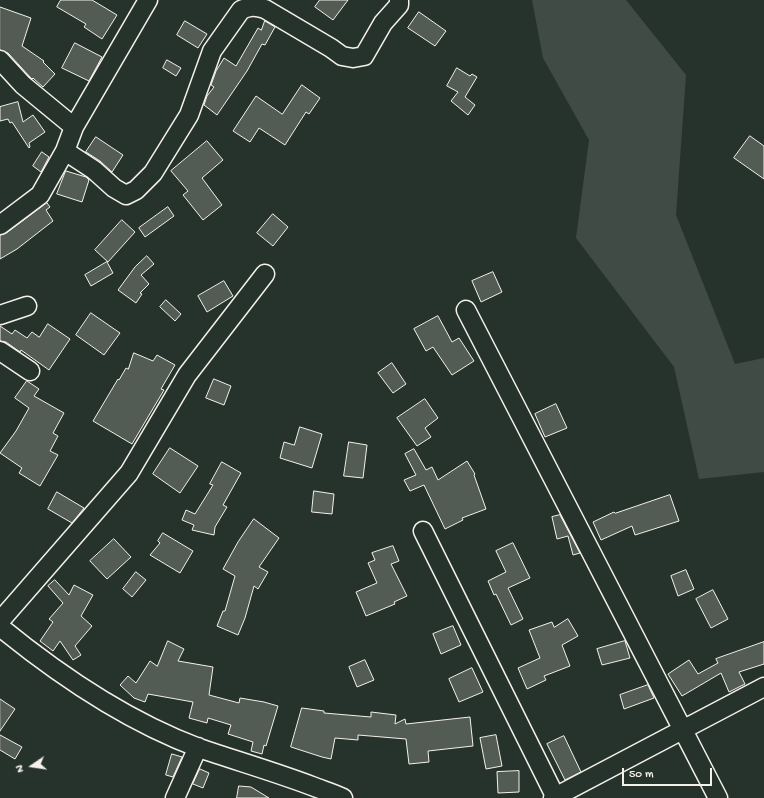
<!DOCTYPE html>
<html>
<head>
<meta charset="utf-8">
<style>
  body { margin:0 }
  #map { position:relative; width:764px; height:798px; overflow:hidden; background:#26332d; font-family:"Gochi Hand",sans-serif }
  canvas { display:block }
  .north { position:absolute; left:12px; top:746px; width:40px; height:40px; -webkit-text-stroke:3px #26332d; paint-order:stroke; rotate:257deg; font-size:11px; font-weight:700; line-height:16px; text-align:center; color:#f4f1e8 }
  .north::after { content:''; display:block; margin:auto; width:14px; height:18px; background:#f4f1e8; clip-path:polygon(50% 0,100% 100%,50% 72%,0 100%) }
  .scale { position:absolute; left:622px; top:768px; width:90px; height:18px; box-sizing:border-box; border:2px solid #f4f1e8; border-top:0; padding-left:5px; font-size:12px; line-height:14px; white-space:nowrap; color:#f4f1e8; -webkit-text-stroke:3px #26332d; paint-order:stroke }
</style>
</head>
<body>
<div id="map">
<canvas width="764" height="798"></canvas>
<div class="north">N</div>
<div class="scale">50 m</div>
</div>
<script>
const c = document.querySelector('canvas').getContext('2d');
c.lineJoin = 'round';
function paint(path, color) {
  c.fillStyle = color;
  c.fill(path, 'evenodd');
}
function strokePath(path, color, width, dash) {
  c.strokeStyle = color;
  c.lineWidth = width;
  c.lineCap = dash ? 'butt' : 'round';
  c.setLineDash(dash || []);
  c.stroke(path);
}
const green = new Path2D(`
  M532,0H626L686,75L676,215L735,364L764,358V472L699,479L674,367L576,238L589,140L543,58Z`);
const building = new Path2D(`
  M61,0H92L117,15L102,39L84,27L86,24L57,7Z
  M320,0H348L333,20L315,7Z
  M0,7L31,18L22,46L44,61L43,62L55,74L43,87L33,78L32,79L30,77L8,53L0,50Z
  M419,12L446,31L435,46L408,28Z
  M185,21L207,34L198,48L177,35Z
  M265,21L275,27L265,45L262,44L247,71L217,115L204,105L207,96L214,87L211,85L216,71L224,58L236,66L258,28L261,30Z
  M75,43L102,57L89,81L62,68Z
  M167,60L181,68L176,76L163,68Z
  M457,68L470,76L472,74L477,77L465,97L475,105L468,115L451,101L458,92L447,86Z
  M302,85L320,98L309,114L306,112L285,145L259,128L250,142L233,131L256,96L282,114Z
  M18,102L23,122L33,115L45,132L29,143L30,147L29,148L12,122L10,123L8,119L0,121V107Z
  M750,136L764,146V179L734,158Z
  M96,137L123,155L112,172L100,161L86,152Z
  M207,141L223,160L202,178L222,205L203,220L183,195L188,191L171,171Z
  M42,152L49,157L41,172L33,166Z
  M66,171L86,177L89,180L82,202L57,194Z
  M47,203L50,207L46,210L53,221L17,249L0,259V235L6,233Z
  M168,207L174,216L145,237L139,228Z
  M273,214L288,227L273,246L257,233Z
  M122,220L135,232L108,262L95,250Z
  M147,256L154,264L141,275L149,284L140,293L142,294L136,303L118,290L135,267Z
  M107,262L113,273L91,286L85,275Z
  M493,272L502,292L481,302L472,281Z
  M224,281L233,296L207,312L198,296Z
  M166,300L181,314L175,321L160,307Z
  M91,313L120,333L104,355L76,335Z
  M438,316L452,342L459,338L474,361L452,375L433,347L426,351L414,329Z
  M48,324L70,339L49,370L21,350L20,352L6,342L0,341V326L12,334L15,330L27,338L32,332L39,337Z
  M134,353L153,361L157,355L175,365L161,389L164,390L132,444L93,421L118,379L119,380L126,368L128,369Z
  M392,363L406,384L393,393L378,373Z
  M214,379L231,386L224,405L206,398Z
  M27,381L39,389L34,396L64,413L53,433L58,436L50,451L58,455L40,486L19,473L22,468L0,453L16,431L29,408L15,398Z
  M425,399L438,418L425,428L431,437L417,446L397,418Z
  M556,404L567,428L545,437L535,414Z
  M300,427L322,434L312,468L280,458L284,442L294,445Z
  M349,442L367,445L363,478L344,476Z
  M170,448L198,466L180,493L153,474Z
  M414,449L426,470L432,467L438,480L467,461L475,474L474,475L486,509L462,518L463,520L445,529L424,485L410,491L404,480L416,475L405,454Z
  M222,462L241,473L223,505L227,507L215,527L214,535L192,530L194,525L182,520L186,510L195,514L213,485L210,484Z
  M314,491L334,494L332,514L312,512Z
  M57,492L84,508L72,523L48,509Z
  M670,495L679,521L635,535L632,526L601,540L593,522L614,512L615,513Z
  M560,515L580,553L573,555L568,536L557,539L552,517Z
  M254,519L279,538L259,567L268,572L258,589L254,586L245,618L238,635L217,626L223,611H225L235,576L223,569L238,542Z
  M163,533L193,551L180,573L150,555L160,543L158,541Z
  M114,539L131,557L107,579L90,561Z
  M513,543L530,578L508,588L523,619L511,625L496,594L494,595L488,581L506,572L496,551Z
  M393,546L399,561L391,564L407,596L394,602L395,604L366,616L356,592L377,583L368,563L375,560L372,553Z
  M686,570L694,589L678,596L671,576Z
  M136,572L146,580L132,597L123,589Z
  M55,580L69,595L74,585L93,595L81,616L92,626L75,646L81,655L73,660L60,641L53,651L40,641L53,622L49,619L63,603L48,586Z
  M713,590L728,619L711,628L696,599Z
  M568,619L578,636L562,645L570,666L544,676L546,680L527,689L518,668L540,658L529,630L552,622L554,627Z
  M453,626L461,645L441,654L433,634Z
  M168,641L184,649L178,661L213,667L209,695L239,703L240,698L264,702L278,706L266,746L264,745L262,754L251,751L253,742L228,734L231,725L208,718L207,723L189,718L193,702L148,694L145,702L134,698L120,685L128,676L136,683L150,661L157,666Z
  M625,641L630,658L602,665L597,649Z
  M764,642V664L739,672L745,684L729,692L721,673L682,696L668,674L689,660L698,674L718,663L716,659Z
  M365,660L374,680L357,687L349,667Z
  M472,668L483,692L459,702L449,679Z
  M648,685L654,698L624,709L620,695Z
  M0,699L15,709L0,731Z
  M302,708L324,711V713L371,717V712L396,715L395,724L405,719L406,724L470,717L473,746L428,751L429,762L409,764L406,739L358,735V740L335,738L331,759L322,757L291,747Z
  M0,735L22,747L15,759L0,750Z
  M496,735L502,766L486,769L480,738Z
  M564,736L581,772L565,780L547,744Z
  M172,754L182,757L173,777L166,775Z
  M200,769L209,773L203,788L193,784Z
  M519,771V792L498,793L497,772Z
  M239,786L251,787L269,798H237Z`);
const minor = new Path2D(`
  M0,60L23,85L74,127
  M65,151L94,170L114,188L126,195L136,190L153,173L189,115L212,51L241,10C250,6 255,6 265,9L331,48L342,56L353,58L364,56L383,23L399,5V0
  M0,225L40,195L65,151L74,127L148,0
  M466,310L718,798
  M0,315L27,306
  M0,351L30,371
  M423,531L556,798
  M0,621L129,473L187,375L265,274
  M0,627C60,676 126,721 199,748C237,761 275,772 312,786C322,790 333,793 343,798
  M175,798L198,747
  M553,798L764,687`);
paint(green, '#414b45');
paint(building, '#525c55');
strokePath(building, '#f4f1e8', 1);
strokePath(minor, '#f4f1e8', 21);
strokePath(minor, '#26332d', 18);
</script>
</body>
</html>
